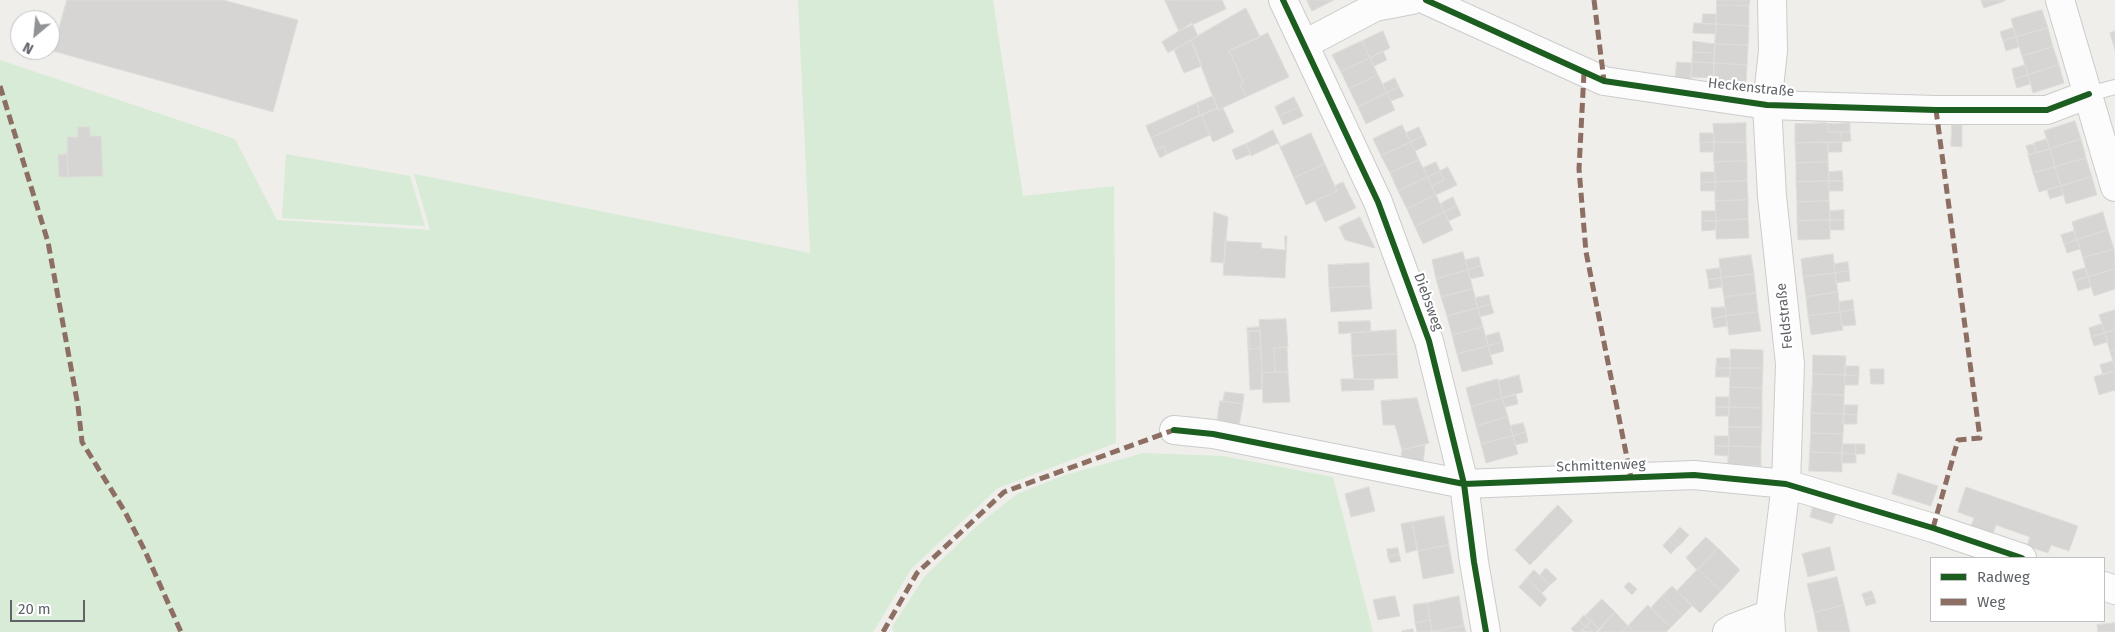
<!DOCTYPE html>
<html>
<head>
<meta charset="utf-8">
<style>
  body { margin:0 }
  #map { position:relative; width:2115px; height:632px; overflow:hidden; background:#efeeea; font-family:"Fira Sans",sans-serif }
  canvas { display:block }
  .legend { position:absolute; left:1930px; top:557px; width:175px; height:65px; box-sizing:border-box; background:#fff; border:1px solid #bfc1c3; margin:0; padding:6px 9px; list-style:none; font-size:15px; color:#5f6368 }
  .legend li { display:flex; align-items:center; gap:10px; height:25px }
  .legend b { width:25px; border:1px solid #bfc1c3 }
  .north { position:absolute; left:10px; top:10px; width:50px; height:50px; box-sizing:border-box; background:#fff; border:1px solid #bfc1c3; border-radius:50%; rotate:208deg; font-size:14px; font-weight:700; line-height:20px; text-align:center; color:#5f6368 }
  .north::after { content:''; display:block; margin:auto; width:18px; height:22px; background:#919496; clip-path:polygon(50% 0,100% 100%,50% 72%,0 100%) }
  .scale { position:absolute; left:10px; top:600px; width:75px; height:22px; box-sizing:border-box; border:2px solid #5f6368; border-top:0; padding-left:6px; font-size:15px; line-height:18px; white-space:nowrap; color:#5f6368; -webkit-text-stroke:4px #fff; paint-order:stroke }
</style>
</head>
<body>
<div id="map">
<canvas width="2115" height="632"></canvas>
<ul class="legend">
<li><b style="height:6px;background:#1b5e20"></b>Radweg</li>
<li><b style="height:6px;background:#8d6e63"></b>Weg</li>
</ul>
<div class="north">N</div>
<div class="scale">20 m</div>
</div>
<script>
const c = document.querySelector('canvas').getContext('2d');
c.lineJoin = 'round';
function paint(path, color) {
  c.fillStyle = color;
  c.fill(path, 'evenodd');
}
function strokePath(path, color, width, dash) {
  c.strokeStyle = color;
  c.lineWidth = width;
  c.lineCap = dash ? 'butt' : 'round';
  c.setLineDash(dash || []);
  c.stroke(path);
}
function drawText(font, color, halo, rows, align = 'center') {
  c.font = font + ' "Fira Sans",sans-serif';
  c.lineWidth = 4.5;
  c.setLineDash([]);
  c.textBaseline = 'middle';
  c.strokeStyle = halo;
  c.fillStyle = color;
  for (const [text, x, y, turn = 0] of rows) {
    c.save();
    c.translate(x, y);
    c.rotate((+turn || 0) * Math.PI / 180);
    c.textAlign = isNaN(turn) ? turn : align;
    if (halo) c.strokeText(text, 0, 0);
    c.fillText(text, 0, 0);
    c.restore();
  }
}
const green = new Path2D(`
  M798,0H993L1023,196L1114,186L1116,443L998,488L912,568L873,632H0V60L235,139L277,220L430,230L414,174L810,253Z
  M286,154L410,176L425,226L282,218Z
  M1143,453L1223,456L1333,477L1373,632H894L892,627L925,576L979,524L1017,494L1062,476Z`);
const building = new Path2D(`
  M67,0H223L298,20L273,112L53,51Z
  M1165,0H1222L1226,9L1179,31Z
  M1307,0H1334L1312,11Z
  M1717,0H1750L1749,6L1717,5Z
  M1981,0H2005V1L1984,8Z
  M1717,5L1749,6V26L1716,24Z
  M1246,8L1260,37L1229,51L1244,83L1240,84L1246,97L1218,110L1191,40Z
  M2042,10L2048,28L2016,37L2011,19Z
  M1703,14H1717L1716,24H1702Z
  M1192,23L1198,36L1168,53L1162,42Z
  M1694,23L1716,24V34L1693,33Z
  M1716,24L1749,26L1748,45L1715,44Z
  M2013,28L2016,37L2003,41L2000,32Z
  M2048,28L2053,47L2022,56L2016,37Z
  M1383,31L1390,48L1370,58L1362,41Z
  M2115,31V50L2110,33Z
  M1268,33L1289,77L1246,97L1240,84L1244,83L1229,51Z
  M2016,37L2019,47L2006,51L2003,41Z
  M1191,40L1202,66L1184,73L1174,50Z
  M1362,41L1370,58L1341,72L1332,55Z
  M1693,41L1715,44V53L1693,52Z
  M1715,44L1748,45L1747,65L1714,63Z
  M2053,47L2059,65L2028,75L2022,56Z
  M1383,51L1387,60L1374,66L1370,58Z
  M1693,52L1715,53L1714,63L1692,62Z
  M1370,58L1378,75L1349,89L1341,72Z
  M1677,62L1692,63L1691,80H1675Z
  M1692,62L1714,63V78L1691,77Z
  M1714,63L1747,65L1746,83L1714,82Z
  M2025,65L2028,75L2014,79L2012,69Z
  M2059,65L2064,83L2033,93L2028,75Z
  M1378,75L1387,93L1358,107L1349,89Z
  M2028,75L2030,84L2017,88L2014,79Z
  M1395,78L1399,87L1387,93L1383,84Z
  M1399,87L1404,96L1391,101L1387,93Z
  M1387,93L1395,110L1366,124L1358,107Z
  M1213,96L1218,108L1200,115L1197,103Z
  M1294,97L1299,107L1279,116L1275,107Z
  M1197,103L1200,115L1151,138L1146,126Z
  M1299,107L1303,116L1283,125L1279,116Z
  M1218,108V110L1223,108L1234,132L1213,142L1202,115Z
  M1202,115L1210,135L1167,154L1164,146L1156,150L1151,138Z
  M2075,121L2081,139L2050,149L2044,131Z
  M1746,123V142H1714L1713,124Z
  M1827,123L1828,132H1841L1842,142L1795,143V124Z
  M1850,123V132H1828L1827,124Z
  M1402,125L1411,142L1381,156L1373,139Z
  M1952,125H1962V147L1951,146Z
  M78,127H90V136H101L103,176L68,177L67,137H78Z
  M1419,127L1423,136L1411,142L1406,133Z
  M1273,130L1281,147L1278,143L1251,156L1246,144Z
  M1841,132H1850L1851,141L1842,142Z
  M1311,133L1325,164L1294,178L1280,147Z
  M1700,133H1713L1714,142L1700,143Z
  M1423,136L1427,145L1415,151L1411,142Z
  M2047,139L2050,149L2036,153L2034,143Z
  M2081,139L2086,158L2055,167L2050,149Z
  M1411,142L1419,160L1390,173L1381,156Z
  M1714,142V152H1700V143Z
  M1714,142H1746L1747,161L1714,162Z
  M1828,142H1842V152H1828Z
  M1828,142V162L1796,163L1795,143Z
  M1246,144L1251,154L1236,160L1232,150Z
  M2034,144L2036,153L2029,155L2026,146Z
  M1164,146L1167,154L1160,158L1156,150Z
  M2050,149L2055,167L2033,173L2028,155Z
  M67,154L68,177H59L58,155Z
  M2086,158L2092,177L2061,186L2055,167Z
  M1419,160L1428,177L1398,191L1390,173Z
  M1747,161V181L1715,182L1714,162Z
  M1436,162L1440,171L1428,177L1423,168Z
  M1828,162L1829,181L1796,182V163Z
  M1325,164L1337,191L1306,205L1294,178Z
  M1448,167L1457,185L1436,195L1432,186L1444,180L1440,171Z
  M2055,167L2061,186L2039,192L2033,173Z
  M1440,171L1444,180L1432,186L1428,177Z
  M1842,171L1843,181H1829V172Z
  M1701,172H1715V182H1701Z
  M1428,177L1436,195L1407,209L1398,191Z
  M2092,177L2097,195L2066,204L2061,186Z
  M1747,181L1748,200L1715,201V182Z
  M1829,181H1843V191H1829Z
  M1829,181V201L1797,202L1796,182Z
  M1343,182L1356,208L1325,222L1315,201L1337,191L1335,186Z
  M1701,182H1715V191H1701Z
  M2061,186L2063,195L2050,199L2047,190Z
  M1436,195L1444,212L1415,227L1407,209Z
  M1453,197L1457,206L1444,212L1440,204Z
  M1748,200V219L1716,221L1715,201Z
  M1829,201L1830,220L1797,221V202Z
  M1457,206L1461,215L1449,221L1444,212Z
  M1844,210V220H1830V211Z
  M1702,211H1715L1716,221H1702Z
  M1214,212L1228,217L1224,263L1211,262Z
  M1444,212L1453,230L1423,244L1415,227Z
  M2103,212L2108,230L2077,240L2072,222Z
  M1360,217L1375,248H1374L1345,240L1339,227Z
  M1748,219L1749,238L1716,239V221Z
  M1830,220H1844V230H1830Z
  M1830,220V239L1798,240L1797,221Z
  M1702,221H1716V230L1702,231Z
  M2108,230L2114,249L2083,258L2077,240Z
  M2074,231L2077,240L2064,244L2061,235Z
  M1285,236H1287L1285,278L1223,275L1225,241L1262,243L1261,248L1285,250Z
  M2077,240L2080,249L2067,253L2064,244Z
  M2114,249L2115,269L2088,277L2083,258Z
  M1463,252L1468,270L1436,279L1432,260Z
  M1833,254L1835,273L1803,277L1801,259Z
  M1751,255L1754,274L1721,278L1719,259Z
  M1479,257L1481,266L1468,270L1465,260Z
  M1848,262L1849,271L1835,273L1834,264Z
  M1369,263L1370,286L1329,288L1328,265Z
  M1481,266L1484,276L1470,279L1468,270Z
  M1720,268L1721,278L1708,280L1706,270Z
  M2085,268L2088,277L2075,281L2072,272Z
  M2115,269V289L2094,296L2088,277Z
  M1468,270L1473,289L1441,297L1436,279Z
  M1849,271L1850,281L1836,283L1835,273Z
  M1835,273L1838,292L1806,297L1803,277Z
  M1754,274L1756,293L1724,297L1721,278Z
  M2088,277L2091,287L2078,291L2075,281Z
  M1721,278L1722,287L1709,289L1708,280Z
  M1370,286L1372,309L1331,312L1329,288Z
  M1473,289L1478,308L1447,316L1441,297Z
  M1838,292L1840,312L1808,316L1806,297Z
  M1756,293L1758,312L1726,316L1724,297Z
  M1489,295L1491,304L1478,308L1475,298Z
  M1853,300L1854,310L1840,312L1839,302Z
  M1491,304L1494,313L1480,317L1478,308Z
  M1725,307L1726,316L1712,319L1711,308Z
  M1478,308L1483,327L1452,335L1447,316Z
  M1854,310L1856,325L1842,326L1840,312Z
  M2115,310V330L2105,333L2099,315Z
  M1758,312L1761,331L1729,335L1726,316Z
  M1840,312L1843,330L1811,335L1808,316Z
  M1726,316L1727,326L1714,328L1712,319Z
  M1286,319L1288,347L1274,348L1275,372L1262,373L1259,320Z
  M1370,321L1371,331L1339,334L1338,322Z
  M2102,324L2105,333L2091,337L2089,328Z
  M1259,327L1260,331H1249L1250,349L1261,348L1262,389L1250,390L1247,328Z
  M1483,327L1488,346L1457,354L1452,335Z
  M1396,330L1397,354L1352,356L1351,333Z
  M2115,330V350L2110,352L2105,333Z
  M1249,331H1260L1261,348L1250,349Z
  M1499,332L1502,342L1488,346L1486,336Z
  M2105,333L2108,342L2094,346L2091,337Z
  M1502,342L1504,351L1491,355L1488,346Z
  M1488,346L1493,364L1462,372L1457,354Z
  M1287,347L1288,372H1275L1274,348Z
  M1731,349L1763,350V368H1730Z
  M2115,350V367L2110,352Z
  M1397,354L1398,378L1354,380L1352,356Z
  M1813,355L1846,356L1845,375L1813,374Z
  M1717,358H1730V368H1716Z
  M2113,361L2115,371L2103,375L2100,365Z
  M1845,366H1859V376L1845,375Z
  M1716,368H1730V377H1716Z
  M1730,368H1763L1762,388L1730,387Z
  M1870,369H1884V384H1871Z
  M2115,371V390L2099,395L2094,377Z
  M1288,372L1290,402L1263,403L1262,373Z
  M1813,374L1845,375L1844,395L1812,394Z
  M1519,375L1523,392L1502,398L1498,381Z
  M1845,375L1859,376L1858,385H1845Z
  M1341,379H1374V390L1342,391Z
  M1498,379L1502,398L1471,407L1466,388Z
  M1730,387L1762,388V408L1729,407Z
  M1225,392L1244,394L1243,404L1223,401Z
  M1812,394L1844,395V414L1811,413Z
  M1516,395L1518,404L1505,407L1502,398Z
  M1716,397H1730L1729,407H1716Z
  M1417,398L1429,443L1402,450L1395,425H1383L1381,401Z
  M1502,398L1508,417L1476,426L1471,407Z
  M1220,401L1243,404L1239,426L1217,423Z
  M1844,405H1858L1857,415L1844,414Z
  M1716,407H1729V416H1716Z
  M1729,407L1762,408V427H1729Z
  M1811,413L1844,414L1843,434L1811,433Z
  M1844,414L1857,415V424H1843Z
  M1508,417L1513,436L1481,444L1476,426Z
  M1523,423L1526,432L1513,436L1510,426Z
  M1729,427H1762L1761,447L1729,446Z
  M1526,432L1528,442L1515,445L1513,436Z
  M1811,433L1843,434L1842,453L1810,452Z
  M1513,436L1518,454L1486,463L1481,444Z
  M1715,436H1729V446H1715Z
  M1843,444H1856V454L1842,453Z
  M1856,444H1865V454H1856Z
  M1425,445L1423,465L1400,464L1402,450Z
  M1715,446H1729L1728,456L1715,455Z
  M1729,446L1761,447V466L1728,464Z
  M1810,452L1842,453V472L1809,471Z
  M1842,453L1856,454V463H1842Z
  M1898,473L1938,486L1931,506L1892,494Z
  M1369,487L1375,511L1351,517L1345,494Z
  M1966,487L2078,526L2069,551L2051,545L2048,553L2027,546L2030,537L1996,525L1993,534L1971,526L1974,518L1958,512Z
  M1558,505L1573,521L1530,565L1515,550Z
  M1813,506L1836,513L1832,524L1810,517Z
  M1444,516L1449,545L1418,551L1412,522Z
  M1412,522L1417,550L1406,553L1401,524Z
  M1680,527L1689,535L1681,544L1672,536Z
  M1672,536L1681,544L1676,548L1668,540Z
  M1706,537L1718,548L1697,570L1686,558Z
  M1668,540L1676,548L1671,554L1663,546Z
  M1449,545L1454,573L1423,579L1418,551Z
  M1830,547L1835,570L1808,577L1802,554Z
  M1398,548L1399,554L1388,557L1387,549Z
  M1718,548L1740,570L1721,591L1698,569Z
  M1399,554L1401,561L1390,563L1388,557Z
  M1546,568L1557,579L1550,585L1540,575Z
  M1698,569L1721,591L1700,613L1677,591Z
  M1534,570L1550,585L1542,593L1527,578Z
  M1837,577L1844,605L1814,613L1807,584Z
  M1527,578L1547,599L1540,607L1519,587Z
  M1629,582L1637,589L1632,595L1624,587Z
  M1672,586L1692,606L1682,616L1662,596Z
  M1872,591L1874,597L1864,600L1862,594Z
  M1395,596L1400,616L1378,620L1373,600Z
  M1459,596L1464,626L1432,632L1427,603Z
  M1662,596L1682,616L1671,627L1651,608Z
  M1874,597L1876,603L1866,606L1864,600Z
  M1602,599L1615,612L1599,629L1585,616Z
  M1427,603L1430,620L1415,623L1413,605Z
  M1648,605L1671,627L1666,632H1634L1628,626Z
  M1844,605L1850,632H1818L1814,613Z
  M1615,612L1628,626L1622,632H1598Z
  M1584,615L1591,621L1586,627L1579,621Z
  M1430,620L1432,632H1417L1415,623Z
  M1579,621L1586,627L1581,632H1574L1571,629Z
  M1591,621L1599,629L1596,632H1593L1587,626Z
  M2115,623V632H2098L2097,625Z
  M1464,626L1466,632H1430Z
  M1587,626L1593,632L1581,631Z
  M1628,626L1634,632H1622Z
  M1413,629L1414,632H1402V631Z`);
const service = new Path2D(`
  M2089,94L2115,87`);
const minor = new Path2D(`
  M1283,0L1378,202L1429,341L1464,484L1474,562L1486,632
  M1426,0L1604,81L1767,105L1936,110H2047L2089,94
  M2060,0L2115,187
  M1305,44L1375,7L1412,0
  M1174,430L1213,434L1464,484L1694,475L1786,484L1933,528L2022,558
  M2104,586L2115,590
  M1727,632L1733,628L1770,614
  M1771,632L1770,614L1786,484L1790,364L1772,196L1767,105L1773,51L1772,0`);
const quiet = new Path2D(`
  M1594,0L1604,81
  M1584,73L1579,169L1586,252L1631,478
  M0,86L48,242L78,406L82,442L125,512L145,551L181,632
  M1933,528L1958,440L1980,438L1936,110
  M883,632L917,573L1004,492L1174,430`);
const cycleway = new Path2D(`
  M1283,0L1378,202L1429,341L1464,484L1474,562L1486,632
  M1426,0L1604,81L1767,105L1936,110H2047L2089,94
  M1174,430L1213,434L1464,484L1694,475L1786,484L1933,528L2022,558`);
const streetNames = [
  ["Heckenstraße",1751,88,6],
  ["Diebsweg",1428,302,70],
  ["Feldstraße",1785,316,-96],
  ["Schmittenweg",1601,466,-2]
];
paint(green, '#d8ebd6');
paint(building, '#d6d5d3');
strokePath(building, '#deddd9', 1);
strokePath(service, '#cbcccc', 16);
strokePath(minor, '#cbcccc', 30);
strokePath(service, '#fdfcfc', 14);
strokePath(minor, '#fdfcfc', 28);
strokePath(quiet, '#8d6e63', 5, [10, 5]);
strokePath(cycleway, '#1b5e20', 6);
drawText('14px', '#5f6368', '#fff', streetNames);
</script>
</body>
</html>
